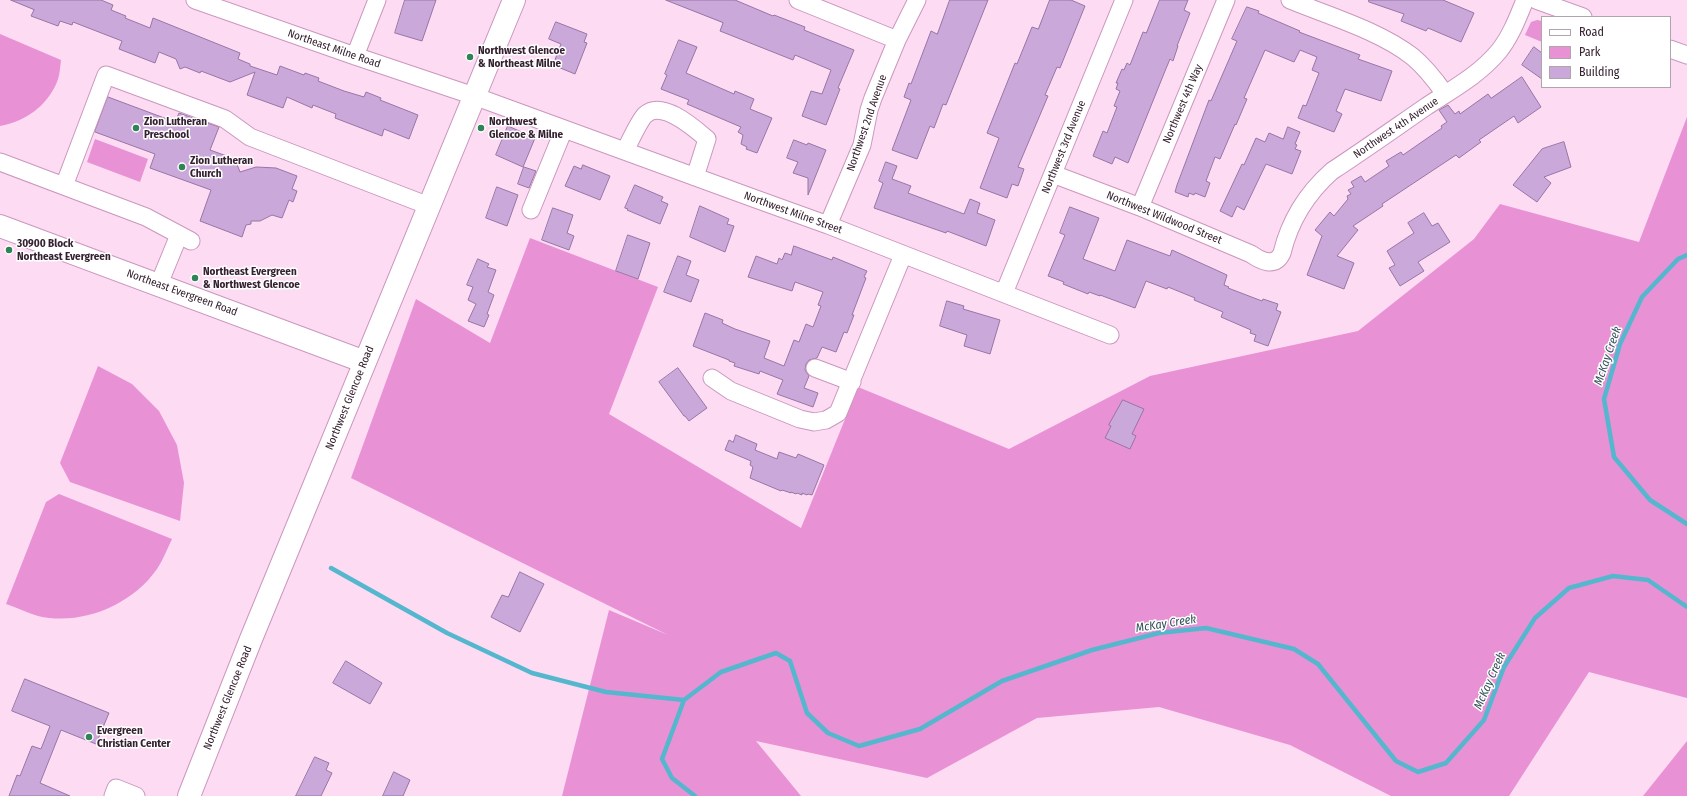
<!DOCTYPE html>
<html>
<head>
<meta charset="utf-8">
<style>
  body { margin:0 }
  #map { position:relative; width:1687px; height:796px; overflow:hidden; background:#fcdbf3; font-family:"Fira Sans Condensed",sans-serif }
  canvas { display:block }
  .legend { position:absolute; left:1541px; top:16px; width:130px; height:72px; box-sizing:border-box; background:#fff; border:1px solid #aea6ac; margin:0; padding:5px 7px; list-style:none; font-size:12px; color:#352130 }
  .legend li { display:flex; align-items:center; gap:8px; height:20px }
  .legend b { width:20px; border:1px solid #aea6ac }
</style>
</head>
<body>
<div id="map">
<canvas width="1687" height="796"></canvas>
<ul class="legend">
<li><b style="height:5px;background:#fff"></b>Road</li>
<li><b style="height:11px;background:#e991d5"></b>Park</li>
<li><b style="height:11px;background:#cba8da"></b>Building</li>
</ul>
</div>
<script>
const c = document.querySelector('canvas').getContext('2d');
c.lineJoin = 'round';
function paint(path, color) {
  c.fillStyle = color;
  c.fill(path, 'evenodd');
}
function strokePath(path, color, width, dash) {
  c.strokeStyle = color;
  c.lineWidth = width;
  c.lineCap = dash ? 'butt' : 'round';
  c.setLineDash(dash || []);
  c.stroke(path);
}
function drawText(font, color, halo, rows, align = 'center') {
  c.font = font + ' "Fira Sans Condensed",sans-serif';
  c.lineWidth = 3;
  c.setLineDash([]);
  c.textBaseline = 'middle';
  c.strokeStyle = halo;
  c.fillStyle = color;
  for (const [text, x, y, turn = 0] of rows) {
    c.save();
    c.translate(x, y);
    c.rotate((+turn || 0) * Math.PI / 180);
    c.textAlign = isNaN(turn) ? turn : align;
    if (halo) c.strokeText(text, 0, 0);
    c.fillText(text, 0, 0);
    c.restore();
  }
}
const green = new Path2D(`
  M1537,20L1542,21V42L1525,35L1531,22Z
  M0,34L61,60C60,67 60,75 57,82C47,106 26,121 0,126Z
  M1687,117V698L1589,672L1509,796H1391L1290,745L1159,707L1037,718L927,778L756,741L801,796H562L609,610L668,635L351,478L416,299L490,343L530,238L658,287L609,414L801,528L858,387L1009,449L1150,376L1358,331L1474,239L1500,204L1639,242Z
  M95,139L148,159L140,182L87,162Z
  M98,366L132,384L159,411L177,445L184,483L180,521L70,482L60,463Z
  M59,494L172,539C167,549 163,560 157,569C131,606 81,626 38,616C27,613 16,607 6,604L46,502Z
  M1687,741V796H1643Z`);
const stream = new Path2D(`
  M1687,255L1678,259L1642,297L1620,344L1604,399L1614,457L1650,500L1687,524
  M331,568L447,633L532,673L606,692L684,700
  M695,796L672,778L662,759L684,700L721,672L776,653L790,661L807,713L828,733L859,746L920,729L1002,681L1092,650L1159,633L1206,628L1294,649L1318,664L1396,761L1418,772L1446,763L1484,720L1504,667L1535,618L1569,588L1613,576L1648,580L1687,607`);
const building = new Path2D(`
  M11,0H101L113,5L111,10L126,16L125,18L150,28L153,18L240,53L238,59L250,64V66L277,75L280,66L304,75L305,73L319,78L318,81L344,91L364,97L366,92L381,98L380,100L418,115L409,139L384,129L382,136L335,118L336,114L313,105L312,108L287,97L283,108L247,95L255,72L230,82L201,71L200,73L185,67L180,69L176,59L159,52L155,63L119,49L122,41L73,22L72,25L60,21L58,26L31,16L34,10Z
  M405,0H436L422,41L395,33Z
  M666,0H735L773,16L774,15L805,27L804,30L854,50L838,88L840,89L826,125L802,116L811,91L822,94L831,70L795,55L793,60L720,31L723,23Z
  M950,0H988L946,105L943,104L934,128L930,126L917,159L892,150L911,100L904,97L909,83L911,84L931,31L937,34Z
  M1050,0H1071L1085,6L1060,68L1057,67L1045,95L1048,96L1018,167L1024,169L1018,186L1012,184L1007,198L980,188L999,138L987,133L1015,63L1017,64L1032,27L1038,29Z
  M1160,0H1188L1184,10L1190,13L1177,46H1178L1173,61L1170,59L1165,71L1128,163L1115,157L1112,164L1093,156L1103,131L1107,133L1117,107L1114,106L1120,91L1116,89L1118,83H1116L1122,69L1124,70L1127,63L1130,65L1143,32L1146,33Z
  M1369,0H1443L1474,13L1461,42L1428,28L1426,31L1401,21L1404,14L1369,2Z
  M1247,7L1259,11L1258,13L1300,31L1299,32L1360,55L1358,59L1392,71L1381,101L1345,89L1336,111L1342,114L1334,132L1298,118L1303,105L1306,106L1319,73L1312,70L1317,57L1300,50L1294,62L1265,50L1244,98L1247,99L1236,125L1235,124L1220,159L1215,157L1206,181L1210,183L1205,197L1195,193L1194,195L1189,193L1188,197L1175,192L1177,185L1209,100L1211,101L1237,41L1232,39Z
  M556,22L587,34L584,42L587,43L575,74L553,65L561,44L549,39Z
  M679,40L697,47L686,73L734,94L735,91L754,99L750,109L772,118L757,153L746,149L747,147L741,144L743,135L738,132L741,127L687,104L689,100L661,89L667,75L665,74Z
  M1534,47L1542,53V79L1522,65Z
  M1522,77L1541,107L1518,123L1514,116L1479,140L1481,142L1459,158L1456,155L1382,204L1383,206L1353,226L1358,230L1337,256L1354,263L1344,289L1307,275L1322,236L1315,230L1330,212L1334,216L1348,199L1347,196L1351,194L1348,190L1354,187L1351,182L1361,176L1365,182L1389,166L1386,161L1401,152L1403,155L1442,128L1441,126L1447,122L1439,110L1448,105L1455,114L1459,111L1460,114L1488,94L1491,98Z
  M108,97L175,122L179,113L219,127L210,150L235,159L240,172L256,167L276,168L297,176L292,189L297,191L293,202L289,200L282,218L272,215L260,221H251V224L246,225L242,237L200,221L211,190L150,168L155,154L95,132Z
  M508,126L535,138L523,167L496,155Z
  M1288,127L1300,132L1295,144L1297,145L1295,149L1301,151L1292,174L1266,164L1244,210L1237,206L1232,217L1220,211L1242,164L1244,165L1256,138L1265,142L1269,133L1283,139Z
  M794,140L807,145L808,143L826,150L808,195V178L793,173L798,162L787,158Z
  M1564,142L1571,167L1544,177L1551,183L1537,202L1513,185L1542,149Z
  M886,162L897,166L892,179L911,186L908,193L964,214L970,199L980,203L977,213L995,220L986,246L947,231L946,233L874,208L883,183L879,181Z
  M583,165L610,176L600,200L565,186L574,166L581,169Z
  M524,167L536,171L529,188L518,184Z
  M635,185L663,197L661,201L668,204L660,224L627,210L628,209L625,208Z
  M497,187L518,195L507,226L486,218Z
  M700,206L729,219L727,224L734,226L725,252L690,237Z
  M1070,207L1099,218L1083,259L1115,271L1127,240L1170,256L1172,250L1227,275L1224,285L1229,287L1228,288L1262,301L1263,299L1278,304L1276,310L1281,312L1268,346L1254,341L1256,335L1250,333L1251,330L1221,317L1223,312L1194,300L1195,298L1168,287L1167,289L1146,281L1135,308L1100,295V296L1089,292L1088,294L1063,284L1064,282L1048,276L1065,235L1060,233Z
  M553,208L573,215L567,233L574,236L569,250L542,240Z
  M1424,213L1432,226L1438,223L1450,242L1418,262L1424,271L1400,286L1389,268L1395,265L1387,251L1414,233L1408,223Z
  M628,235L650,243L638,279L616,271Z
  M794,246L832,260L833,257L867,271L864,277L866,278L852,315H854L847,333L844,332L836,352L822,347L817,358L809,360L806,364L805,370L809,376L804,388L818,393L813,407L777,394L783,380L760,371L759,374L734,366L735,363L729,361V360L693,346L705,313L723,320L722,323L735,329L770,341L764,358L784,366L794,340L799,342L806,324L813,327L821,306L818,305L823,292L795,282L792,291L748,277L756,256L777,264L779,258L782,260L785,253L791,255Z
  M678,256L691,261L686,275L699,280L691,302L664,292Z
  M478,259L489,264L487,267L496,270L488,292L494,295L487,314L489,315L484,327L468,321L476,304L468,300L473,287L467,285Z
  M947,301L964,306L963,309L1000,320L990,354L964,346L967,335L940,326Z
  M678,368L707,408L689,421L685,416H684L659,382Z
  M1123,400L1144,409L1132,434L1136,436L1130,449L1105,438L1111,426L1109,425Z
  M736,435L757,444L755,450L777,459L779,452L796,458L798,454L824,465L812,495L808,494L807,495L802,493V495L797,493L796,494L791,492V493L782,490L781,491L750,478L753,467L750,465L751,461L725,450L729,440L733,442Z
  M520,572L544,584L520,632L491,617L502,595L508,597Z
  M346,661L382,683L370,704L333,683Z
  M25,679L109,713L96,744L61,730L40,783L70,796H9L17,775L20,776L32,746L41,749L50,726L12,711Z
  M315,757L329,763L326,770L332,773L321,796H296Z
  M394,772L410,780L403,796H383Z`);
const minor = new Path2D(`
  M195,0L355,56L474,96L753,198L828,225L1110,335
  M798,0L897,40
  M1290,0C1329,16 1380,31 1413,57C1426,68 1436,81 1445,94
  M1536,0L1583,17
  M1670,49L1687,55
  M355,56L377,0
  M625,151C629,143 639,121 645,115C662,99 694,128 707,139L695,177
  M0,162L146,217L191,241
  M1053,174L1140,207L1251,254C1261,261 1275,268 1282,253C1290,220 1306,194 1332,171C1364,150 1395,128 1427,106C1453,89 1479,75 1499,51C1511,36 1518,17 1525,0
  M64,186L106,75L225,119L250,137L429,206
  M1140,207L1226,0
  M531,210L564,129
  M828,225L862,145L869,110L873,98L897,40L917,0
  M159,284L179,235
  M1004,293L1124,0
  M815,368L852,382
  M712,378L731,391L800,419L814,422L826,420L838,413L903,255
  M113,796L116,788L136,796`);
const major = new Path2D(`
  M0,226L365,362
  M189,796L251,639L514,0`);
const markers = [
  [470,57,4,"#308356"],
  [136,128,4,"#308356"],
  [481,128,4,"#308356"],
  [182,167,4,"#308356"],
  [9,250,4,"#308356"],
  [195,278,4,"#308356"],
  [89,737,4,"#308356"]
];
const streetNames = [
  ["Northeast Milne Road",334,49,19],
  ["Northwest 4th Way",1183,104,-67],
  ["Northwest 2nd Avenue",867,123,-71],
  ["Northwest 4th Avenue",1396,128,-34],
  ["Northwest 3rd Avenue",1064,147,-68],
  ["Northwest Milne Street",793,213,20],
  ["Northwest Wildwood Street",1164,218,22],
  ["Northeast Evergreen Road",182,293,20],
  ["Northwest Glencoe Road",350,398,-68],
  ["Northwest Glencoe Road",228,698,-68]
];
const poiNames = [
  ["Northwest Glencoe",478,51],
  ["& Northeast Milne",478,64],
  ["Zion Lutheran",144,122],
  ["Preschool",144,135],
  ["Northwest",489,122],
  ["Glencoe & Milne",489,135],
  ["Zion Lutheran",190,161],
  ["Church",190,174],
  ["30900 Block",17,244],
  ["Northeast Evergreen",17,257],
  ["Northeast Evergreen",203,272],
  ["& Northwest Glencoe",203,285],
  ["Evergreen",97,731],
  ["Christian Center",97,744]
];
const waterNames = [
  ["McKay Creek",1608,356,-71],
  ["McKay Creek",1166,624,-9],
  ["McKay Creek",1490,681,-66]
];
paint(green, '#e991d5');
strokePath(stream, '#54b7ce', 4.5);
paint(building, '#cba8da');
strokePath(building, '#9775a5', 1);
strokePath(minor, '#cb97be', 19);
strokePath(major, '#cb97be', 24);
strokePath(minor, '#fff', 17);
strokePath(major, '#fff', 22);
for (const [x, y, r, color] of markers) {
  const dot = new Path2D();
  dot.arc(x, y, r, 0, 2 * Math.PI);
  c.fillStyle = color;
  c.fill(dot);
  strokePath(dot, '#fff', 1.5);
}
drawText('11px', '#352130', '#fff', streetNames);
drawText('bold 11px', '#352130', '#fff', poiNames, 'left');
drawText('italic 12px', '#315058', '#fff', waterNames);
</script>
</body>
</html>
